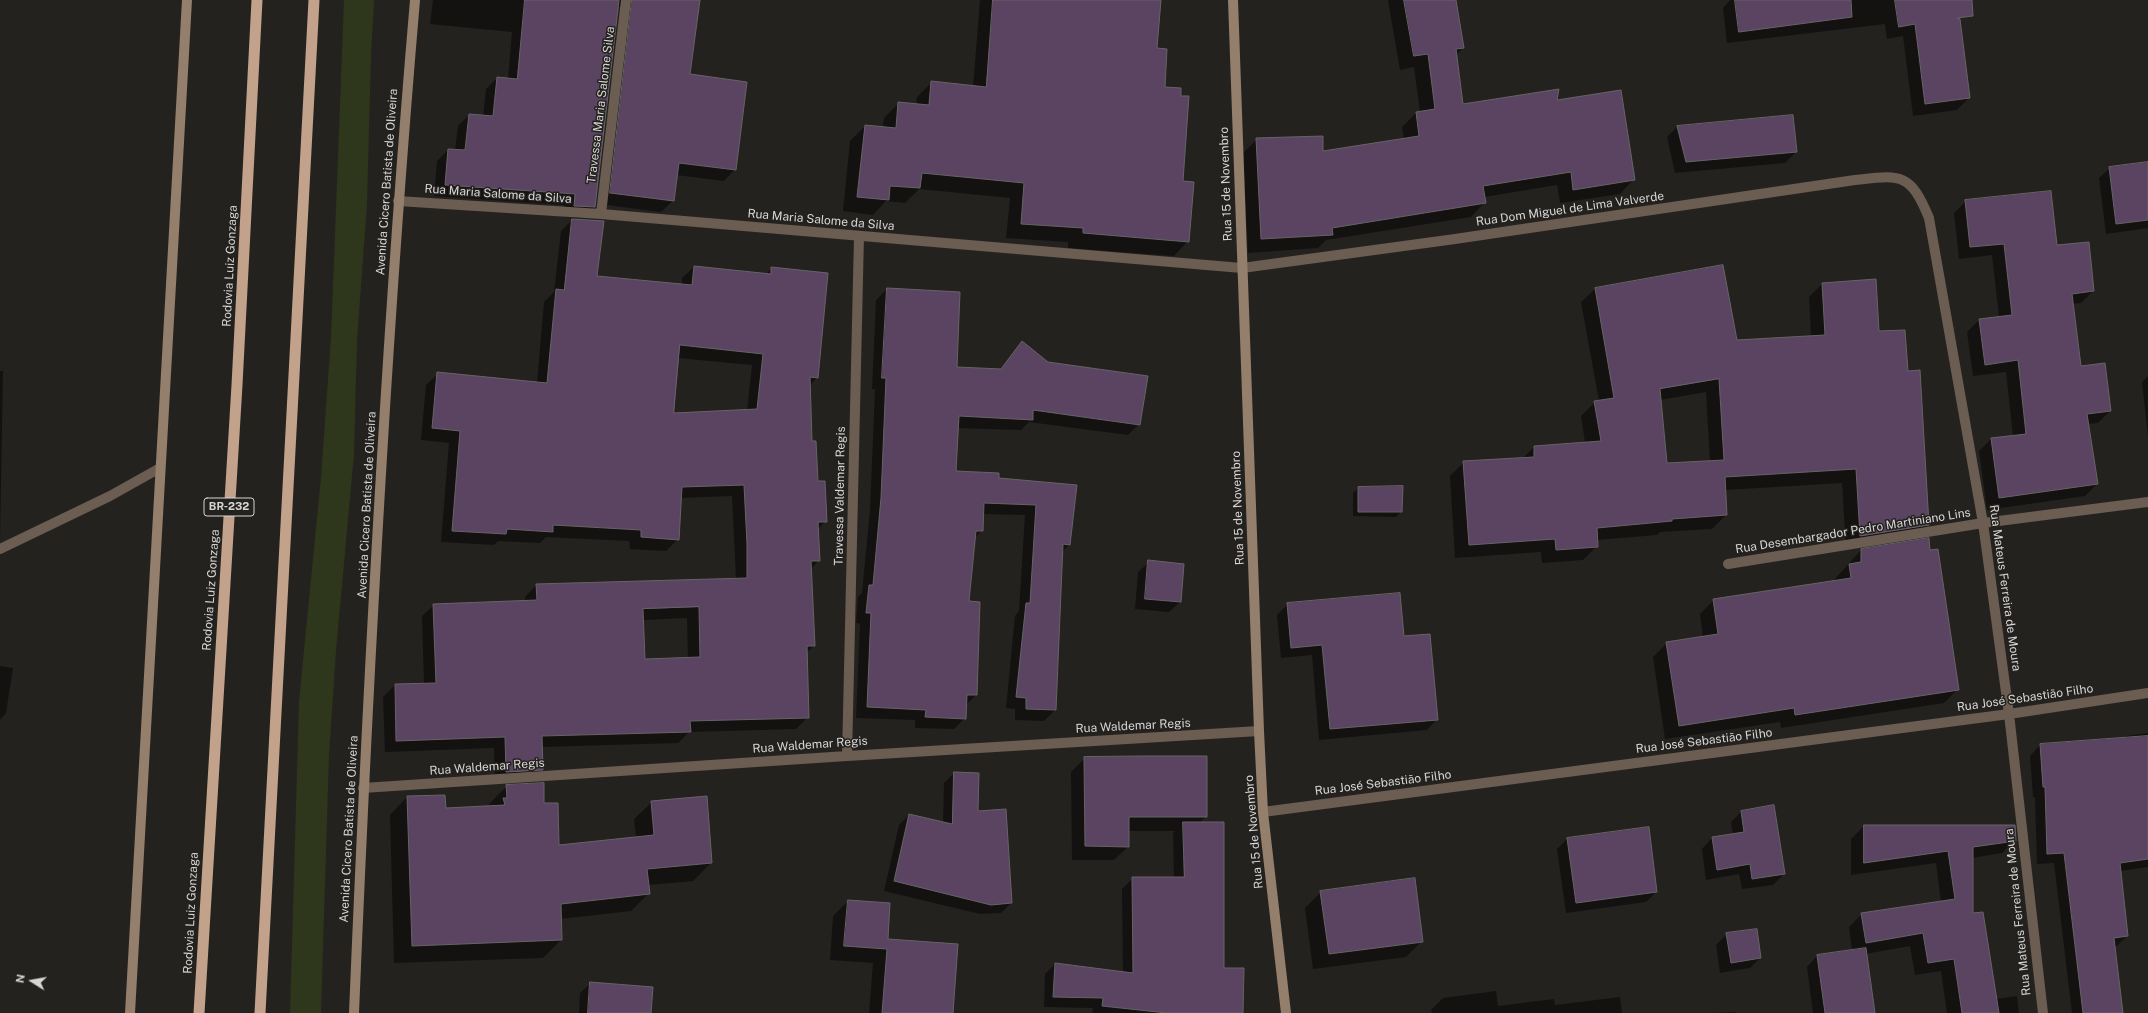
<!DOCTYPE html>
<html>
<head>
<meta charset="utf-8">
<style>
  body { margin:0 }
  #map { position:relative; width:2148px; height:1013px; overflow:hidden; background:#24221f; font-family:"Public Sans",sans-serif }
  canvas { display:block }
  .north { position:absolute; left:12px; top:961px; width:40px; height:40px; -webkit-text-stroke:3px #24221f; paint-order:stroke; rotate:281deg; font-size:11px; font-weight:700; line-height:16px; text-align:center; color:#d7d6d4 }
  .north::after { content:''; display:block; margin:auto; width:14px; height:18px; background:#d7d6d4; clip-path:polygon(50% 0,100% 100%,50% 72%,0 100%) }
</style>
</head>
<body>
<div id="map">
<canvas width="2148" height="1013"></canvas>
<div class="north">N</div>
</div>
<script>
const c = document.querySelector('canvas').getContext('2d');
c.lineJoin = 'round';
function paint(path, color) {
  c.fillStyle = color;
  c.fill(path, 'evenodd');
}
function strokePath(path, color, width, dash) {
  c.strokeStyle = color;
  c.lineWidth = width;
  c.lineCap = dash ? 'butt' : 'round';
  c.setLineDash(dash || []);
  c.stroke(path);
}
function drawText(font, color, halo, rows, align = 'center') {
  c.font = font + ' "Public Sans",sans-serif';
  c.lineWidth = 3;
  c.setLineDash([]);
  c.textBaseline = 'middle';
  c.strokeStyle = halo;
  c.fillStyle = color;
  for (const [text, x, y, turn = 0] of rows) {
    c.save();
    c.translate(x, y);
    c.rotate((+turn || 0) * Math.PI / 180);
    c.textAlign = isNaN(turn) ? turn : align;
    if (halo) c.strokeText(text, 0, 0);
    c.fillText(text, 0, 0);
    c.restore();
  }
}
const green = new Path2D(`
  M344,0H374L371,57L367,204L357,341L354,454L336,651L329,755L321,1013H290L299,701L321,477L331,337Z`);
const shadow = new Path2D(`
  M433,0H699L689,75L735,169L724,181L676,175L673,201L661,212L599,204L621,8L618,6L594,207L583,218L563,217L564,205L434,196L437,161L448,150H455L458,126L469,115L483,117L486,89L497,78L508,79L512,32L430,24Z
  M980,0H1160L1156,49L1182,182L1188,241L1174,256L1068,248V242L1006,238L1010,198L919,189L905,203L886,201L873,215L843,211L850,141L865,126L883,128L884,118L899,103L916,105L917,97L931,83L973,87Z
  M1388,0H1455L1463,48L1456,55L1462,105L1555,101L1634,179L1620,194L1560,203L1557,185L1484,197L1485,202L1471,217L1326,240L1318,248L1248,253L1243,153L1257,139L1322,152L1404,139L1402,127L1416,113L1420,112L1414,67L1400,70Z
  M1730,0H1953L1969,98L1957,110L1913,116L1903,36L1887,39L1885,24L1727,43L1723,8Z
  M1677,127L1796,152L1785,163L1675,173L1667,137Z
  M2148,163V228L2106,234L2099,178L2110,168Z
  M1966,201L2056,246L2093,291L2081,303L2072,304L2080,367L2110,411L2098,423L2088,424L2097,484L2085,496L1987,510L1979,451L1991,439L2013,436L2006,372L1973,376L1967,332L1979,320L1999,317L1992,255L1959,259L1954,213Z
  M572,220L596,277L682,285V278L694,267L765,275L772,268L817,378L809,386L811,442L826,521L818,529L819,560L810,570L814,646L806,653L808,717L796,729L689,732L678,743L541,747L542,769L530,781L495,783L494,748L385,752L383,697L395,685L424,684L422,616L434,605L525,601V597L536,585L736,579L732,496L680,498L678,539L666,551L630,549L629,541L546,537L540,543L498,541L494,545L441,542L449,443L421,440L426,385L438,374L537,383L544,302L554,292L561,231ZM678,358L752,365L747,411L673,414ZM687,618L688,659L644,660L642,620Z
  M1822,284L1878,332L1907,372L1928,525L1914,539L1846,549L1842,483L1725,490L1726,515L1712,529L1660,532L1657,535L1597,540V546L1583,560L1542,563L1541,552L1455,558L1450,476L1464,462L1523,458L1534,447L1585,443L1581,416L1595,402L1599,401L1581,302L1595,289L1736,341L1811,336L1809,297ZM1706,392L1710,462L1666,464L1660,400Z
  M887,289L956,368L999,370L1023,343L1048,363L1139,424L1128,435L1029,422L1021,430L957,428L955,472L998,479L1076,486L1070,544L1062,552L1055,710L1044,721L1015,720V709L1006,708L1015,616L1019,611L1025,515L982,514V531L974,538L968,602L976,695L966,705L965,718L954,729L915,728V720L856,718L860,624L856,623L858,597L862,593L870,510L875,389H872L876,300Z
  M0,371H3L0,541Z
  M2148,376V437L2142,382Z
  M1358,488L1401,512L1396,517L1353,516V493Z
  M1861,550L1929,551L1958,689L1944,703L1781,728L1780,722L1665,739L1653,657L1667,643L1703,637L1700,614L1714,600L1835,581V579Z
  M1149,562L1180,602L1169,612L1135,609L1138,572Z
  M1288,604L1403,638L1437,719L1427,730L1319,740L1312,655L1281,658L1277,615Z
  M0,666L13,668L6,713L0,720Z
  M2148,733V867L2120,871L2127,936L2117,946H2114L2121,1013H2072L2054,863L2037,864L2035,797H2033L2030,756L2040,745L2123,739L2126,736Z
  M1085,758L1206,816L1200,823L1223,969L1242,1013H1092L1093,1008L1044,1007L1045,974L1055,964L1123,973L1122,889L1133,878H1174L1173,833L1175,831H1128V847L1114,860H1072L1071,772Z
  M954,773L977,812L1011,903L1001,913L980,914L884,891L899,825L909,815L943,823L944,783Z
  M507,786L543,805L558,846L636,838L634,819L652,802L711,863L693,881L648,885L649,893L631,911L560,919L561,940L543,958L394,963L390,815L407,797L445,809L489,807V804Z
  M1742,811L1784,874L1773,885L1742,889L1739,874L1706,880L1702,849L1712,838L1733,835L1731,822Z
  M1864,826L2015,840L2002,853L1972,858V914L1996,999L2017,996L2019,1013H1947L1941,971L1915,975L1910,946L1865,954L1874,1013H1813L1807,967L1817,956L1852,951L1849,927L1862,914L1941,902L1936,863L1851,875V839Z
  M1567,839L1656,892L1646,902L1566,913L1557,849Z
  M1321,892L1422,941L1406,957L1313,969L1305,908Z
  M848,901L887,940L952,1013H869L873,963L830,960L833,916Z
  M1727,934L1760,958L1750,968L1720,973L1716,945Z
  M591,983L650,1013H579L580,993Z
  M1496,991L1498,1006L1554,999L1555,1005L1620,997L1622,1013H1432L1431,1010L1443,998Z
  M1736,1012V1013H1713Z`);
const building = new Path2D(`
  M525,0H619L595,207L574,206L575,194L445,185L448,149L465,150L469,114L493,116L497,77L517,79Z
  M632,0H700L690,74L747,82L736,170L679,163L674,201L610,193Z
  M993,0H1161L1157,48L1167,49L1165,87L1181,88V96H1189L1183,181L1194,182L1189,242L1083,233V228L1021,224L1024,183L922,173L920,188L890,186L889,200L857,197L865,125L896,128L898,102L929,105L931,81L986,87Z
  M1404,0H1456L1464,48L1456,49L1463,104L1559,89L1557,100L1621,90L1635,180L1573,190L1571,172L1483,186L1486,203L1332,228L1333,235L1261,239L1256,138L1323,136V151L1419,136L1416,112L1435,109L1428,54L1414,56Z
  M1735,0H1851L1852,17L1739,32Z
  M1895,0H1972L1973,16L1957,18L1960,19L1970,98L1925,104L1915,24L1899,27Z
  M1793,115L1797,152L1686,162L1677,126Z
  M2148,162V220L2116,224L2109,167Z
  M2051,191L2057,245L2089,242L2094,291L2072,294L2081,366L2105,363L2111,411L2087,414L2098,484L1999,498L1991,438L2026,434L2018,360L1985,365L1979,319L2012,315L2004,244L1970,247L1965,200Z
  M572,219L604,221L597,276L692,285L694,266L771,274V267L828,273L818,378L810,377L812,441H816L818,481H825L827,522H818L820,561H811L815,646H807L809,718L690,721L691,732L542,736L543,770L506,772L505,737L396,741L395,684L436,683L433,604L537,600L536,584L747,578V544L744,485L682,487L679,540L641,537V530L553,525V532L507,529L506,534L452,531L460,431L432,428L437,372L547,383L556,289L564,290ZM680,345L763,354L757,409L674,413ZM699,607L700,657L645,659L643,609Z
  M1723,265L1737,340L1825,335L1822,283L1876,279L1879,331L1905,330L1908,371L1920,370L1929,525L1860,536L1856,469L1725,477L1727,515L1672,519V521L1597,528L1598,547L1556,550L1555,539L1469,545L1463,461L1534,457V446L1601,441L1594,401L1614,398L1595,288ZM1719,379L1724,460L1667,463L1660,389Z
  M887,288L960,292L957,367L1001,369L1022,341L1048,362L1148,376L1140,425L1033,410V420L959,416L956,471L999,473V478L1077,485L1070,545L1063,544L1056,710L1026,709V698L1016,697L1026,603H1030L1036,505L984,503L983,531H976L969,601L980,602L977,695H967L966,719L925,717L926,710L867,707L871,613H866L869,585H873L881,498L886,378H882Z
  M1403,486L1402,512H1358V487Z
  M1929,538L1930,550L1938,549L1959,690L1795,715L1794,708L1679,726L1666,642L1718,634L1713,599L1851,578L1849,564L1861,562V549Z
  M1148,560L1184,564L1181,602L1145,599Z
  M1400,593L1404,636L1430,634L1438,720L1330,729L1322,645L1291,648L1287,603Z
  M2148,736V859L2120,863L2128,936L2114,938L2123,1013H2083L2064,853L2047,854L2045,787H2043L2040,744Z
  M1140,756H1207V817H1129V847L1085,846L1084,757Z
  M954,772L979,773L978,811L1006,809L1012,903L991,905L894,881L909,814L952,824Z
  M544,783V803H558L559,845L654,835L651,801L707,796L712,863L647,869L650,894L561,904L562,940L412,946L407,796L445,795L446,808L505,805L503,798H507L506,785Z
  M1774,805L1785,874L1752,879L1750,864L1717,870L1712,837L1744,832L1741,811Z
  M1183,822H1224V968H1244L1243,1013H1167L1102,1006L1103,998L1053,997L1055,963L1133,973L1132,877H1184Z
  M1864,825H2015L2016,841L1973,847V913L1983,912L1999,1013H1962L1954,959L1928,963L1923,933L1866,943L1861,913L1955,899L1948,851L1864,863Z
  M1649,827L1657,892L1576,903L1567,838Z
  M1415,878L1423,942L1329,954L1320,891Z
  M848,900L890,903L888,939L958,944L953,1013H882L887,949L844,946Z
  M1757,929L1761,958L1731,963L1726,933Z
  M1866,948L1875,1013H1825L1817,955Z
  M590,982L653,987L651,1013H588Z`);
const minor = new Path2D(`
  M398,201L601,214L1242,268L1455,239L1855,180C1901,175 1910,172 1929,218L1983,523L2009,714L2043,1013
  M601,214L626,0
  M0,549L110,496L160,468
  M1728,564L1983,523L2148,502
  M847,756L859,236
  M363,788L847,756L1259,731
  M1263,812L2009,714L2148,693`);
const secondary = new Path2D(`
  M1233,0L1259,731L1263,812L1286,1013
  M130,1013L187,0
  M354,1013C368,675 386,337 415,0`);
const trunk = new Path2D(`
  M199,1013L237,385L257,0
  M260,1013L314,0`);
const shields = [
  [229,507,50]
];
const shieldNames = [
  ["BR-232",229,507]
];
const streetNames = [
  ["Travessa Maria Salome Silva",601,105,-83],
  ["Avenida Cicero Batista de Oliveira",387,182,-86],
  ["Rua 15 de Novembro",1226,184,-92],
  ["Rua Maria Salome da Silva",498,194,4],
  ["Rua Dom Miguel de Lima Valverde",1570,209,-8],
  ["Rua Maria Salome da Silva",821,220,5],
  ["Rodovia Luiz Gonzaga",230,266,-87],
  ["Travessa Valdemar Regis",840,496,-89],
  ["Avenida Cicero Batista de Oliveira",367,505,-87],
  ["Rua 15 de Novembro",1238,508,-92],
  ["Rua Desembargador Pedro Martiniano Lins",1853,531,-9],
  ["Rua Mateus Ferreira de Moura",2005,588,82],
  ["Rodovia Luiz Gonzaga",211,590,-86],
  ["Rua José Sebastião Filho",2025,698,-8],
  ["Rua Waldemar Regis",1133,726,-3],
  ["Rua José Sebastião Filho",1704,741,-7],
  ["Rua Waldemar Regis",810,745,-4],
  ["Rua Waldemar Regis",487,767,-4],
  ["Rua José Sebastião Filho",1383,783,-7],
  ["Avenida Cicero Batista de Oliveira",349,829,-87],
  ["Rua 15 de Novembro",1254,832,-95],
  ["Rua Mateus Ferreira de Moura",2018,912,-96],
  ["Rodovia Luiz Gonzaga",191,913,-87]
];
paint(green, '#2e361b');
paint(shadow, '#0007');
paint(building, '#5a4462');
strokePath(building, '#666467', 1);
strokePath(minor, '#6b5d52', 10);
strokePath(secondary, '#947e6c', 10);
strokePath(trunk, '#c2a28a', 11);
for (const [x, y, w] of shields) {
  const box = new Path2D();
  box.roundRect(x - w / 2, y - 9, w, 18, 3);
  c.fillStyle = '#24221f';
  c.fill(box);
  strokePath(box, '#d7d6d4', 1);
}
drawText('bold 11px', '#d7d6d4', null, shieldNames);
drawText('12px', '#d7d6d4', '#24221f', streetNames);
</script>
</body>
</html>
